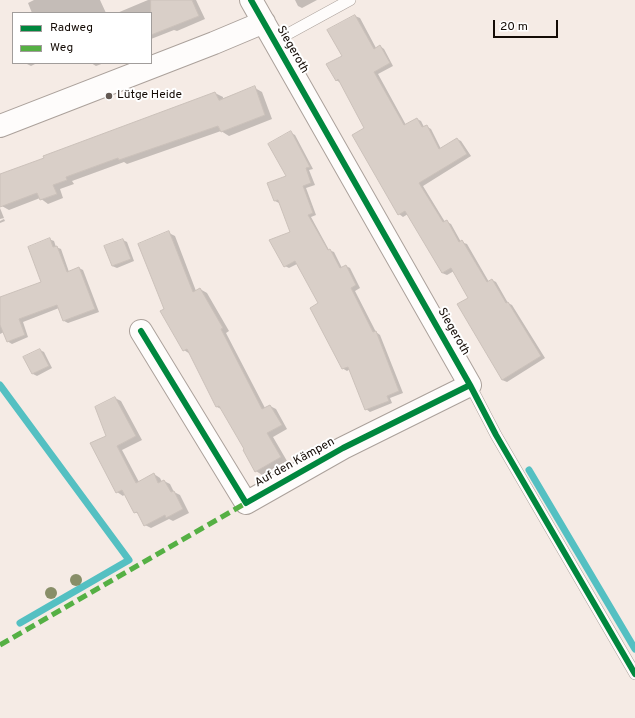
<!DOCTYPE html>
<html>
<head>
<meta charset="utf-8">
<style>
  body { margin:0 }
  #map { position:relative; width:635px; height:718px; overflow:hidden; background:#f5ebe5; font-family:Overpass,sans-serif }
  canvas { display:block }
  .legend { position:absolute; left:12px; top:12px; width:140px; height:52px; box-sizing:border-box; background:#fff; border:1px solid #a19d9b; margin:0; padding:5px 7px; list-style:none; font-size:12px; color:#140b05 }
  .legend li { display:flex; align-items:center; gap:8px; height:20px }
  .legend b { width:20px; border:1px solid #a19d9b }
  .scale { position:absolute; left:493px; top:20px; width:65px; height:18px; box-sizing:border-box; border:2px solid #140b05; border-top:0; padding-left:5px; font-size:12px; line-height:14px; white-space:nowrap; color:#140b05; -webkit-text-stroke:3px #fff; paint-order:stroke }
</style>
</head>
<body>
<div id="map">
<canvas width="635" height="718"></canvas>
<ul class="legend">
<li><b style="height:5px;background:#00873e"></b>Radweg</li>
<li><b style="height:5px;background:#55b044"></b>Weg</li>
</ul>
<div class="scale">20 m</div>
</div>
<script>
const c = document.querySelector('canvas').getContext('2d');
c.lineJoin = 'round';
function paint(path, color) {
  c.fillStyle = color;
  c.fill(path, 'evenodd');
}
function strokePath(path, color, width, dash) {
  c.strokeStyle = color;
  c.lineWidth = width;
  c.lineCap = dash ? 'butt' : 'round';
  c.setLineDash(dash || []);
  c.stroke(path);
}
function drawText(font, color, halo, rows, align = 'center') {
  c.font = font + ' Overpass,sans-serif';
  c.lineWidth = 4;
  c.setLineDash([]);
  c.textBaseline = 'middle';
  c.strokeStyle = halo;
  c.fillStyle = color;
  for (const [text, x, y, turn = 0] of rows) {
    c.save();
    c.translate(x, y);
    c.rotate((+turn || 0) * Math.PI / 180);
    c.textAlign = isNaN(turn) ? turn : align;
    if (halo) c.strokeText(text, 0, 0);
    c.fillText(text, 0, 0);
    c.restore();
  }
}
const shadow = new Path2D(`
  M34,0H100L106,13H32L28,3Z
  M148,0H196L205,19L177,31L174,30L151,39V13H117Z
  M295,0H317L302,8L298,6Z
  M355,16L360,18L376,48L380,46L384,49L393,66L378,74L406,125L417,119L421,121L424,127L426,126L431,129L441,149L457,139L461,141L471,156L423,186L445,222H447L451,224L461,242L467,244L489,282L492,280L496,282L508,303L512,305L545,358L507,382L502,380L469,298L454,271L447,275L442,273L408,214L403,217L399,214L366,129L341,83L336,80Z
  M25,63H37L31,66Z
  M91,63H104L96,66Z
  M255,88L262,92L272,119L229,136L221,131L127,164L124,162L72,181L74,184L60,189L63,198L48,204L40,198L9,210L0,205V176L215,93L223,97V99Z
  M291,133L295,135L313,169L309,170L315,185L306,188L316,215L311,217L329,250L334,252L342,268L346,266L350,268L360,288L355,291L376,332L380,335L403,393L390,398L392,403L370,412L366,409L350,369L347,371L342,368L320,304L297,264L289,268L285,266L292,232L279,203L275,201L288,176Z
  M0,208L4,218L0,219Z
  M4,219L5,221L0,223V221Z
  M169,233L175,236L196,291L200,289L207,293L229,331L226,333L265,408L270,406L276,409L287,429L273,437L287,461L262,475L256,471L244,450L246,449L223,410L217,407L190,354L184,350L165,310Z
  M49,239L54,241L56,247L61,249L69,272L79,268L83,270L99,312L68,323L64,321L59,308L23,322L28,337L12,344L7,341L4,332L0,334V298L42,282Z
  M123,240L127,242L134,261L117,268L112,266Z
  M40,350L44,352L52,368L37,376L33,374L25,358Z
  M115,398L121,401L142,440L122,450L139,482L154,474L160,478L162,482L164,481L170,484L174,492L180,495L189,513L173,521L169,519L151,528L145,525L140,515L135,512L125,494L123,496L117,492L107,436Z`);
const stream = new Path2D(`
  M0,385L129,560L20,623
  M529,470L635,649`);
const building = new Path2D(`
  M151,0H192L199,16L151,35Z
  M355,15L374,49L380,45L390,63L374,72L404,125L417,118L422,127L427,125L439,149L457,138L467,154L419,183L443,222L447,220L459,242L462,240L487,282L492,279L506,303L508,302L541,356L502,380L457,304L468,298L451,268L442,273L405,211L398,215L352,135L364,128L338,79L336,81L326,64L342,56L327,30Z
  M255,86L265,115L221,132L218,126L119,160L118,158L66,177L67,180L53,185L57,194L40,200L37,193L0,207V174L44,158L43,156L215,92L219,100Z
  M291,131L310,167L306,168L311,183L303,186L313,213L308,215L328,250L330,249L340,268L346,265L356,285L351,288L373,332L376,331L399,391L387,396L389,401L365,410L348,367L342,369L310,308L318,303L295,261L284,267L269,240L290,232L278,200L274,201L267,183L286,176L268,144Z
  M169,231L193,292L200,288L223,328L221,329L262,409L270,405L282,425L267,433L281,457L255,472L243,450L244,449L219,406L216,407L187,349L183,351L160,311L164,309L138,244Z
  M50,238L53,247L57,246L67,272L79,267L95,309L63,321L57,305L19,319L25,335L7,342L0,325V297L41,282L28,247Z
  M123,239L131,259L112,266L104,246Z
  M40,349L49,366L32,374L23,357Z
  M115,397L136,436L117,446L136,483L154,473L158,483L164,480L171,492L174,491L183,509L166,518L165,515L144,526L137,512L134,513L122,490L116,493L90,443L106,436L95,407Z`);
const service = new Path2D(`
  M275,41L350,0
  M470,385L496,435L635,674`);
const minor = new Path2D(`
  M0,126L214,43L264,22
  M141,331L246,503L343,448L470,385L251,0`);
const quiet = new Path2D(`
  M0,645L246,503`);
const cycleway = new Path2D(`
  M251,0L470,385L496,435L635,674
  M141,331L246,503L343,448L470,385`);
const trees = [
  [76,580],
  [51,593]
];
const markers = [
  [109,96,4,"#635953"]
];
const streetNames = [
  ["Siegeroth",292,50,60],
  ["Siegeroth",453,332,60],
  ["Auf den Kämpen",295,463,-29]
];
const poiNames = [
  ["Lütge Heide",117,96]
];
paint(shadow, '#0003');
strokePath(stream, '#54c0c2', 7);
paint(building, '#d9cfc8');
strokePath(building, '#cbc1ba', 1);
strokePath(service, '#aba19b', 12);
strokePath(minor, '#aba19b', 24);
strokePath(service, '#fefcfb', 11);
strokePath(minor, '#fefcfb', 22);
strokePath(quiet, '#55b044', 5, [10, 5]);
strokePath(cycleway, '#00873e', 6);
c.fillStyle = '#888e68';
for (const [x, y] of trees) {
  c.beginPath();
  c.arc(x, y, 6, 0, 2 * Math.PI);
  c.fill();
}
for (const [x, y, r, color] of markers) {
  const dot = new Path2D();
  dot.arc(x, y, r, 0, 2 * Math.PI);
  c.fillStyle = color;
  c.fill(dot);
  strokePath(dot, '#fff', 1.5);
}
drawText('12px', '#140b05', '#fff', streetNames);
drawText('12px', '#140b05', '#fff', poiNames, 'left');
</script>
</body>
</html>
